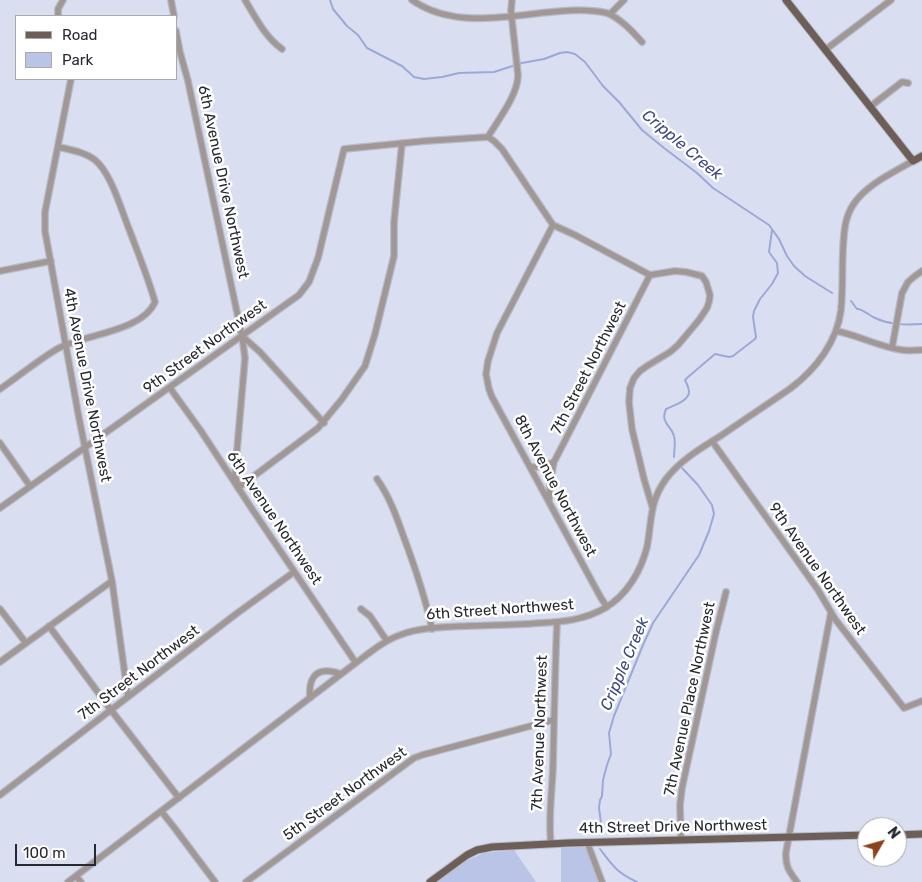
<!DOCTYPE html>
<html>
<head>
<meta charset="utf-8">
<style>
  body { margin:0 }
  #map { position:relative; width:922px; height:882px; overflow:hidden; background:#d9dff1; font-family:Rubik,sans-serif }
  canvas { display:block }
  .legend { position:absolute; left:15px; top:15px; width:162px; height:65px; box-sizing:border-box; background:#fff; border:1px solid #a9a9ac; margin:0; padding:6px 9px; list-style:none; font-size:15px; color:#272930 }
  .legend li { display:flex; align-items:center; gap:10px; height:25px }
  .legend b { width:25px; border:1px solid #a9a9ac }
  .north { position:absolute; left:857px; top:817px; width:50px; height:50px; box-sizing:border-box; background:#fff; border:1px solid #a9a9ac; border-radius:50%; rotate:52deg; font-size:14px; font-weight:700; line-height:20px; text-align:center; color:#272930 }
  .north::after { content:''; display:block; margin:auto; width:18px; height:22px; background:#88421d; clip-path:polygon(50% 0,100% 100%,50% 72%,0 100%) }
  .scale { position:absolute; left:15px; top:844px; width:81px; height:22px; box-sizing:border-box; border:2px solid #272930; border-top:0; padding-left:6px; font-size:15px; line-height:18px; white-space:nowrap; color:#272930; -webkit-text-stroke:4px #fff; paint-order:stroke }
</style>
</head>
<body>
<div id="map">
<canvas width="922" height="882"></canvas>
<ul class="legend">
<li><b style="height:6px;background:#6d5e57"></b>Road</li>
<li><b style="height:14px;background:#bac4e6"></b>Park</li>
</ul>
<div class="north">N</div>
<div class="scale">100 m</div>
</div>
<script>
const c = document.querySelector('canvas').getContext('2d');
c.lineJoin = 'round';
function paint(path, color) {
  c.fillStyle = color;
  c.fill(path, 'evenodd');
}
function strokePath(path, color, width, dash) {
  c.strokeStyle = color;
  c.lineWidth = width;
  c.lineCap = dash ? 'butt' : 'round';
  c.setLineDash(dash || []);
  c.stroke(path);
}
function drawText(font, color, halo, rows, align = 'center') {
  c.font = font + ' Rubik,sans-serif';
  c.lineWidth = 5;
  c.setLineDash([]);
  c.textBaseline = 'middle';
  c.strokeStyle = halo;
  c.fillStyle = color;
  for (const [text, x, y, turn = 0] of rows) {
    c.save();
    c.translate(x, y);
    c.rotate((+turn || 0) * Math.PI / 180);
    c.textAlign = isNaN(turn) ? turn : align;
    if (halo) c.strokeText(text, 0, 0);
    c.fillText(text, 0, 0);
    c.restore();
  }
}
const green = new Path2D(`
  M583,847L585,848L599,882H561V848Z
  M514,850L536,882H436L459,864L484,853Z`);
const stream = new Path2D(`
  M330,0L333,9L347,26L358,35L367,48L402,66L414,77L424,79L442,77L459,73L494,72L522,63L544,59L560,53L567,52L575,54L585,62L603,86L619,102L642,130L664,148L697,173L713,188L769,225L779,239L787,256L794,266L805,276L832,293
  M851,301L857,309H859C864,311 868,314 873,317C889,325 905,325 922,324
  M674,457C674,450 676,442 674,436C671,425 660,423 666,409C672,406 689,401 689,392C689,389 687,384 685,380L688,377L715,354L729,357L733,356L755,339L756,337L753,317L754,311L760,299L772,284L778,273L777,263L769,252L772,230
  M599,833L601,823L599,808L600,800L602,796L603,780L607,765L611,754L609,733L614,716L643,645L653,623L699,555L709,531L714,514L712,505L698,485L682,468
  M600,849C613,866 617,873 637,882`);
const minor = new Path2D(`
  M171,0L174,16
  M245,0C256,18 265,37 282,49
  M412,0C469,40 548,0 607,13C621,19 632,31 642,42
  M610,14L624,0
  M58,16V9L63,0
  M176,31L180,52L188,81L242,336L245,358L235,473L238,488L318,428L342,399L365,366L375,334L394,256V222L402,143
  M825,50L891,0
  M71,79L45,212V231L79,418L112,581L128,697
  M871,106L902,82L908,83
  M488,137C498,120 518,95 518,75L511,11L512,0
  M553,225L497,333L488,361L486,374L489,389L492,397L601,598L607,607
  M0,271L51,261
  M836,331C858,335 879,347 902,350C908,351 915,350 922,350
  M242,336L260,352L324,423
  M892,348L902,293L908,282L915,276L922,271
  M170,388L201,431L252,509L356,663
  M0,389C19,376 37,361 57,349C84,334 142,332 155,302C148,277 138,253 129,229C121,209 111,173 95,160C85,152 71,150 59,147
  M712,441L818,590L835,619L904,708L922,701
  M0,443L30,486
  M530,467H540L554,462
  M377,479C389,496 396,515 403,535C415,567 425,596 432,629
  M549,500L550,482L554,462L650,275
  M0,508L299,295L309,282L318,258L344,149L425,141L488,137L494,141L502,149L553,225L575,235L650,275L675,271L686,272L702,276L706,282L710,295L709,302L707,308L699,320L678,345L670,352L647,366L640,371L634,378L630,388L629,402L632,429L644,479L652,506
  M0,609L26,643
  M361,609L370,616L387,641
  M49,626L111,710L179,798
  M0,662L112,581
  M310,698C308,674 319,666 341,674
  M0,795L236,614L294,572
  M161,811L173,826L215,882
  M681,840L680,805L682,788L716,632L726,592
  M587,842L602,882
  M551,844C548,818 552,793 553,767C554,719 555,671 557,622
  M76,876L81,882
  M68,882L353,665C368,654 383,641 400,635C421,627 446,627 468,626C492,625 516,625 540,623C563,622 584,620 605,608C627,595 641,571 647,547C652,521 649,502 666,479C680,460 703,447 722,435C745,419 768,404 791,388C816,369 837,342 841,310C843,290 842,270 843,249C844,234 844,219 853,205C866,185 892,173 913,161
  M246,882L414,758L422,755L553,720
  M797,882C789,871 785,866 786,852L831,612`);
const major = new Path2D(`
  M786,0L913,161L922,156
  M897,835L922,834
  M430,882L467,855L477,850L492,847L568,843L867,835`);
const streetNames = [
  ["6th Avenue Drive Northwest",223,182,78],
  ["9th Street Northwest",205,347,-36],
  ["7th Street Northwest",589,368,-63],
  ["4th Avenue Drive Northwest",87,385,79],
  ["8th Avenue Northwest",555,486,62],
  ["6th Avenue Northwest",274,518,56],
  ["9th Avenue Northwest",817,569,55],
  ["6th Street Northwest",500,610,-4],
  ["7th Street Northwest",139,673,-37],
  ["7th Avenue Place Northwest",690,699,-78],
  ["7th Avenue Northwest",540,733,-88],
  ["5th Street Northwest",345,794,-36],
  ["4th Street Drive Northwest",673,827,-1]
];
const waterNames = [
  ["Cripple Creek",682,145,40],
  ["Cripple Creek",625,664,-67]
];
paint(green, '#bac4e6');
strokePath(stream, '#9ca9d7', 2);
strokePath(minor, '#b5bbca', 8);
strokePath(major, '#b5bbca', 9);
strokePath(minor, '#a19895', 5.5);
strokePath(major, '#6d5e57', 7);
drawText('15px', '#272930', '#fff', streetNames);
drawText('italic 16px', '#3d4984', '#fff', waterNames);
</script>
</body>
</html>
